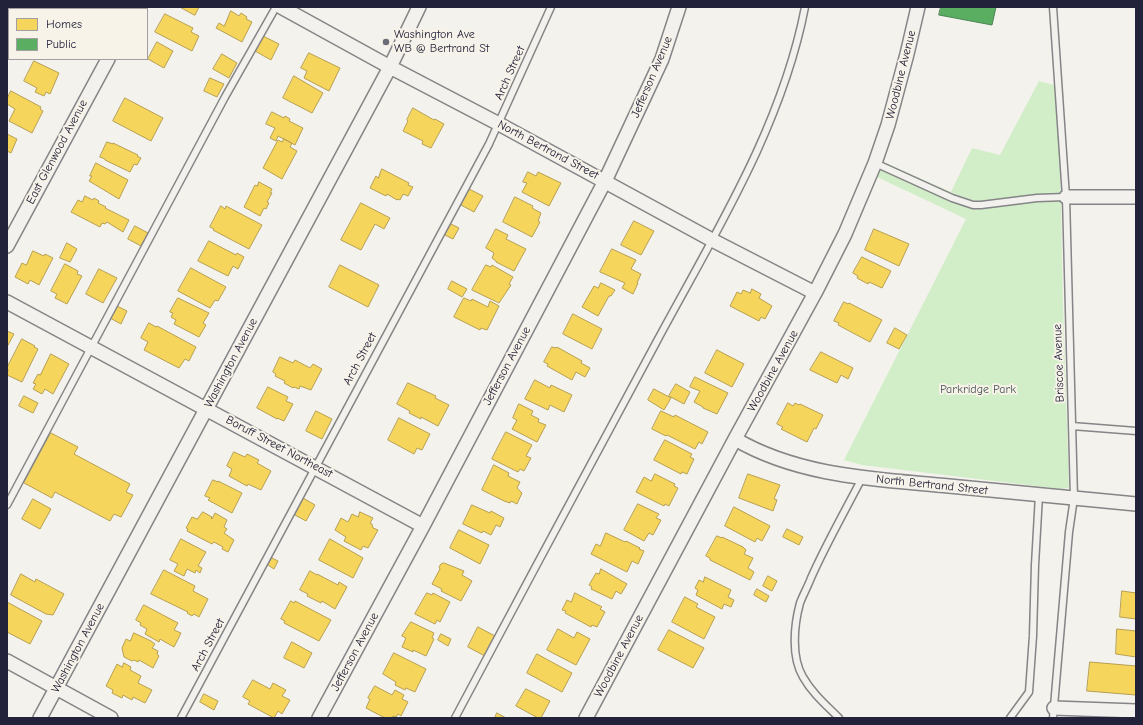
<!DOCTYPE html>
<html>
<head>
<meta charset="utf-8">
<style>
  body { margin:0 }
  #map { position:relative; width:1143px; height:725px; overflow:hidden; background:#f4f2ec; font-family:"Comic Neue",sans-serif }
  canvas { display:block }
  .frame { position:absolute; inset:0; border:8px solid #22223b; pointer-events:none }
  .legend { position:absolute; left:8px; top:8px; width:140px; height:52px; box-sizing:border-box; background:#f7f3e8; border:1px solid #a29fa3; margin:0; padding:5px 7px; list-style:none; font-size:12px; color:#22223b }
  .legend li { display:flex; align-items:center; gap:8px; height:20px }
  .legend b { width:20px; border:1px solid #a29fa3 }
</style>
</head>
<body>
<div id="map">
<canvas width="1143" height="725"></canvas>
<div class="frame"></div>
<ul class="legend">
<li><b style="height:11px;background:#f6d55c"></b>Homes</li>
<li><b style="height:11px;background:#5aae61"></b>Public</li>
</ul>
</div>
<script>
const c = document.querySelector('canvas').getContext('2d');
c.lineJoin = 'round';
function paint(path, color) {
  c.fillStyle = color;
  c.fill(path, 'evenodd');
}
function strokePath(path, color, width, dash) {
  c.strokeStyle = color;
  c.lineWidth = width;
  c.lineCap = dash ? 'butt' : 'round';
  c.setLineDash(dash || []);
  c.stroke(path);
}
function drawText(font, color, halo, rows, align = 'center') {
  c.font = font + ' "Comic Neue",sans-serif';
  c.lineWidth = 4;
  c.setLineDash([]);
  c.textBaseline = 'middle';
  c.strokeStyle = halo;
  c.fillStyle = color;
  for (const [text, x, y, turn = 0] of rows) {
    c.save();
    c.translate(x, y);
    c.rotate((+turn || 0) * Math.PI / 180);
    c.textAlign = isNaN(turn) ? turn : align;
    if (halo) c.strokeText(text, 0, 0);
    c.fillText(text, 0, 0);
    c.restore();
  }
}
const green = new Path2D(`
  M1039,81L1054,85L1060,161L1063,304L1069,488L1061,489L862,465L844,460L966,219L877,177L884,162L951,192L972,148L1000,155Z`);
const homes = new Path2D(`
  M57,7H85L89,9H57Z
  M180,7H199L195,15Z
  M231,11L239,16L241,13L247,17L246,19L252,22L242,42L216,28L219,23L224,26Z
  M165,14L193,28L191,32L199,36L192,51L155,32Z
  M263,36L279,44L271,60L255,51Z
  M157,42L173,51L164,68L148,59Z
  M309,53L340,68L329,91L304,78L307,71L301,68Z
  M222,54L237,63L229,78L213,69Z
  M34,61L59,73L50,94L46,92L44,96L35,92L37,88L24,81Z
  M294,76L323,93L312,113L283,98Z
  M210,78L224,84L217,97L204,91Z
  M11,91L41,107L40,109L43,111L32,133L9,121L15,109L7,104V99Z
  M125,98L163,118L151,141L113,121Z
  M413,108L434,120L435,119L444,124L431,148L422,144L423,141L403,131L408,121L407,120Z
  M272,112L284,118L285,116L290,119L289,121L303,128L295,145L278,136L276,141L270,138L275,128L266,124Z
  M7,134L17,139L11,153L7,151Z
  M284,139L292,143L290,147L297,151L282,179L263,168L278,140L282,142Z
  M107,142L113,144V143L138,155L137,156L141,158L137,165L134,164L130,172L105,160V159L100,157Z
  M96,163L128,180L119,199L89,181L92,176H90Z
  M382,169L409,183L408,185L413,187L408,196L403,194L400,200L398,199L397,200L387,194L386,196L370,188L376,176L378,178Z
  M528,172L536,176L538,172L561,183L549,206L522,192L527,183L523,182Z
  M259,182L272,189L270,193H272L267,202L269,203L266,209L264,208L260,216L244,207L255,185L257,186Z
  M469,189L483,196L474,212L461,205Z
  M85,196L93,200L94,198L99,201L98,203L106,207L105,208L129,220L123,232L107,222L105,224L102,223L100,227L71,212L78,200L82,202Z
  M515,197L533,206L532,208L541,213L538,221L540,222L532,237L503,222Z
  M361,203L390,218L384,229L375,224L361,250L341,240Z
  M221,206L225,209L226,206L262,225L249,249L213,230L214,229L210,227Z
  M634,221L654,231L641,255L621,245Z
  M451,224L459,228L453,239L445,235Z
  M135,226L148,233L141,246L128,239Z
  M496,229L508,235L506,239L526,249L514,271L496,262V261L492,258L494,253L486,248Z
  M874,229L909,244L899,266L865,250Z
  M209,241L236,255L237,253L244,257L238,269L233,266L228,276L198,261Z
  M67,243L77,249L70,262L60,258Z
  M612,249L636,260L631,269L641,274L637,283H638L633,294L622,288L625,283L600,272Z
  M33,251L44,256L45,254L53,258L39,285L30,280L28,284L15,277L22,263L26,265Z
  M862,257L891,271L882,288L869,282L868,284L857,278L858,276L853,273Z
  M65,264L78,271L77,274L82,276L67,304L55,298L57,294L51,291Z
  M340,265L379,285L368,307L329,287Z
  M486,265L491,267L492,265L513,277L509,284L511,285L499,303L472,290Z
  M191,268L226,287L218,301L215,300L210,308L178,291Z
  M99,269L117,278L103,303L86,294Z
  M452,281L467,289L462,297L448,289Z
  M601,283L615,290L611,296H609L598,316L582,307L594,286L598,288Z
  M752,289L761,294L759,298L772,306L765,319L761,317L759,321L730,306L737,292L741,294L743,290L750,293Z
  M178,298L209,313L203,323L206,325L199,337L174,324L176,320L171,317L173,313L170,312Z
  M464,298L471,301L472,299L488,307L490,301L499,306L487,330L481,328L480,330L454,317Z
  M844,302L848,304L849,303L882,320L870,342L838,325L839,323L834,321Z
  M117,306L127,311L121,324L110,318Z
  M573,314L602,329L592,349L563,334Z
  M149,323L156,327L157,326L196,347L189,361L185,359L179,368L144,350L148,342L141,338Z
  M895,328L907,335L899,349L887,343Z
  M7,331L14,334L7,347Z
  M22,339L35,346L34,347L38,349L22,382L7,375L8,370L7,368Z
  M552,347L556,348L557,347L582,361L581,363L590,368L585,377L576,372L572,380L547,366L548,364L544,362Z
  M717,350L744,364L732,387L705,373Z
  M821,352L853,368L848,379L841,375L837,383L810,370Z
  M51,354L69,364L53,394L45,389L42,394L33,389L36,384L33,383L38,374L40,375Z
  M280,357L293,363L295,360L310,368L313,364L322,369L311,390L300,386L299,389L294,387L293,388L284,383L285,381L275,376L276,374L273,372Z
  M695,377L728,393L717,414L703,408V407L694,402L700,391L690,387Z
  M535,380L550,388L551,385L572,395L564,412L550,405L548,410L525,399Z
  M408,383L436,396L435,398L449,405L438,426L421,417V419L409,413L410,411L397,404Z
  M676,384L690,392L684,404L669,396Z
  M268,387L288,397L286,401L293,404L284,421L277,418V419L257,408Z
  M654,389L671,398L664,410L648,400Z
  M24,396L38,403L33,413L19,406Z
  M788,403L793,406L795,403L799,405L800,404L823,415L816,429L814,428L807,442L781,429L783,427L777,424Z
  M519,404L533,411L531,415L539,419L538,422L546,425L537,442L512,429L517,420L513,418Z
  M316,411L332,419L322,439L306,431Z
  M661,411L674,417L675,415L708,432L702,444L699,442L695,449L667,435L666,436L652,429Z
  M399,418L430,434L422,450L417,448L414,454L388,440Z
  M506,432L532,445L526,456L531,458L524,471L520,469L518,472L492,459Z
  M51,433L78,447L74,454L130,484L126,492L133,495L121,517L114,514L110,521L55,492L52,498L24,483Z
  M665,440L692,454L690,457L694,459L687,474L682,472L681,474L654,460Z
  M234,452L245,457L247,454L259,460L257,463L271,471L261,490L248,484L247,486L229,476L232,469L227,466Z
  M494,465L509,473L508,476L520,482L517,488L522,493L517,504L511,501L510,503L504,501L482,490Z
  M655,474L675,484L674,486L678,488L669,506L665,504L664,506L636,492L644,477L651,481Z
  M748,474L780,485L774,499L777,500L773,511L739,498Z
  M213,480L218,482V481L242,493L232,513L208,500L210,498L205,496Z
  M303,498L315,505L306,521L295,515Z
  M33,499L51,509L40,529L22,519Z
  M638,504L659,514L656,518L661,520L653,535L649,533L644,541L624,530Z
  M472,505L490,513L491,511L504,518L500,527L496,525L491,535L483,531L482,533L463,524Z
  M734,507L770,526L762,541L757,538L755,542L725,526Z
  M203,512L212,517L211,518L212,519L215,513L227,520L224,527L227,529L224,533L234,540L228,552L222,549L223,547L214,542L212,544L187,531L188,529L186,528L192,517L197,519Z
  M360,512L373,518L370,523L372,524L373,528L378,530L368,548L363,546L361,550L344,541L346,537L335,530L341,518L348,522L352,514L358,517Z
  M787,529L803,537L799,545L783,537Z
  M459,530L489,545L480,564L450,548Z
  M606,533L625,542L626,541L640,548L639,549L644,551L638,564L632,561L627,572L591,554L596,544L600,546Z
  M717,536L722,538V537L743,547L746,550L744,554L753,558L748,568L754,572L750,580L710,560V558L706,556Z
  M181,539L206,552L198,566L202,568L200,573L196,570L195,573L187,569L184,576L174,571L178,564L170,560Z
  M330,539L363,558L353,578L319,560Z
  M272,558L278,561L274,569L268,565Z
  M444,563L464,571L462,575L472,581L461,601L441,591L442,589L432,584L440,569L439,567L441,564Z
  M601,569L627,584L621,594L616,591L612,599L591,589L592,587L589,585L596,573L599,574Z
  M164,570L195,586L193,591L208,599L199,617L194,614L192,616L187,613L188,612L151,594Z
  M310,571L317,575V574L338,585L339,582L347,587L335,609L322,601L321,603L307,596L308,594L300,590Z
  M21,574L35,582L36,579L64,594L53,615L46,614L11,595Z
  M768,576L777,581L772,591L763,586Z
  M705,577L731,590L728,597L734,600L731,607L724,604L722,609L696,595L698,590L695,588L699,580L703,582Z
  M757,589L769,596L766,602L754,595Z
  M1122,591L1136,593V619L1120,617Z
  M427,593L432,595L433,593L450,602L440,622L437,620L435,624L415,614Z
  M575,593L602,607L600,609L605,612L597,627L592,625L591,627L565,613L566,611L562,610L567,600L571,602Z
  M685,597L698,604L696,607L715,617L704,639L672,622Z
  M291,601L294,603L295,601L331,620L319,641L284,623L285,621L281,619Z
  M7,602L42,621L30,644L7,632Z
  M144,605L178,623L174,630L181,633L174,647L160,639L159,642L145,634L147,629L140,625L141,623L136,620Z
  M411,622L434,633L432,638L434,639L426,656L413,650V652L402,647L406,638L402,636Z
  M478,627L495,636L485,656L468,647Z
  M558,629L574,638L577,632L590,639L576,665L547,650Z
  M1117,629L1136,631V657L1116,654Z
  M669,630L704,648L693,668L658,650Z
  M134,633L151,641L155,644L152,648L158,651L157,654L159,656L153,668L139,660L138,662L134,660L132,661L124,657L122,648L126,639L130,641Z
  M441,634L451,639L448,646L438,640Z
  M292,642L312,653L304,668L284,658Z
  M394,653L426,669L415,692L406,688L405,690L395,685L396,682L383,674Z
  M537,654L572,673L562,692L527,673Z
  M1090,662L1136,666V695L1087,691Z
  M124,663L131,667L130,670L141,676L138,683L152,690L145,703L133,697L132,700L123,695L122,698L112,693L113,690L106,686L117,664L122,667Z
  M253,680L270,689L273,683L286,690L282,696L290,700L282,714L278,711L274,718L248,704L250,701L243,697Z
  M375,686L392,695L395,690L404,695L402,699L408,702L401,716L398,714L396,717L393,716L392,718H385L366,708L370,699L368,698Z
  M526,689L550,701L541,718H538L516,706Z
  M204,694L218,701L214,710L200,702Z
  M497,713L506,718H495Z`);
const public = new Path2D(`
  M941,7H996L992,25L939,15Z`);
const lane = new Path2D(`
  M875,163L952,198L973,205H981L1037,198L1066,197
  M1072,426L1136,431
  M7,505L225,97L276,7
  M181,718L489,144L551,7
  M455,718C522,592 589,467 657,341C714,235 782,127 805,7
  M839,718C826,705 812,693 803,677C791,657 794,625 800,603C803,595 808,586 811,578C826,544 845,511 862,478
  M1010,718L1029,692L1033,636L1035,565L1039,495
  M1053,718L1069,532L1074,498L1066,197L1053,7`);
const street = new Path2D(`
  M281,7L390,67L499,124L712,240L815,293
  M135,9L136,7
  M1066,197H1136
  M7,246L108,59
  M7,302L423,526
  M735,439C800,477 877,479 949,486C1011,492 1074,498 1136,504
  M7,661L111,718
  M1054,708L1136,711
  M40,718L390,67L419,7
  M319,718L423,526L605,181L662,59L679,7
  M586,718L735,439L815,293L845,234L875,163L888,125L907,54L918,7`);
const markers = [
  [386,42,4,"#6c6b79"]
];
const poiNames = [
  ["Washington Ave",394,35],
  ["WB @ Bertrand St",394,49]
];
const streetNames = [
  ["Arch Street",510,73,-66],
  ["Woodbine Avenue",901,75,-76],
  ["Jefferson Avenue",652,77,-67],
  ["North Bertrand Street",548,150,28],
  ["East Glenwood Avenue",57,152,-62],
  ["Arch Street",360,359,-62],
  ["Washington Avenue",231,363,-62],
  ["Briscoe Avenue",1059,363,-92],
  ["Jefferson Avenue",507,366,-62],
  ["Woodbine Avenue",773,371,-61],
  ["Boruff Street Northeast",279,447,28],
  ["North Bertrand Street",932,485,6],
  ["Arch Street",208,645,-62],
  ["Washington Avenue",78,648,-62],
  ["Jefferson Avenue",355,652,-62],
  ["Woodbine Avenue",619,656,-62]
];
const parkNames = [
  ["Parkridge Park",978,390]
];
paint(green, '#d2eec8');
paint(homes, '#f6d55c');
strokePath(homes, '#b69f52', 1);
paint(public, '#5aae61');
strokePath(public, '#498456', 1);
strokePath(lane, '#858486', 9);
strokePath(street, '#858486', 16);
strokePath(lane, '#f2f1ed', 6);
strokePath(street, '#f2f1ed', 13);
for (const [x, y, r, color] of markers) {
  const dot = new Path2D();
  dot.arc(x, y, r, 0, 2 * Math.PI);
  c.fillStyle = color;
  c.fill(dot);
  strokePath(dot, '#f7f3e8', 1.5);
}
drawText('12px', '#22223b', '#f7f3e8', poiNames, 'left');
drawText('12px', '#22223b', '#f7f3e8', streetNames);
drawText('12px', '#475457', '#f7f3e8', parkNames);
</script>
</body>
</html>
